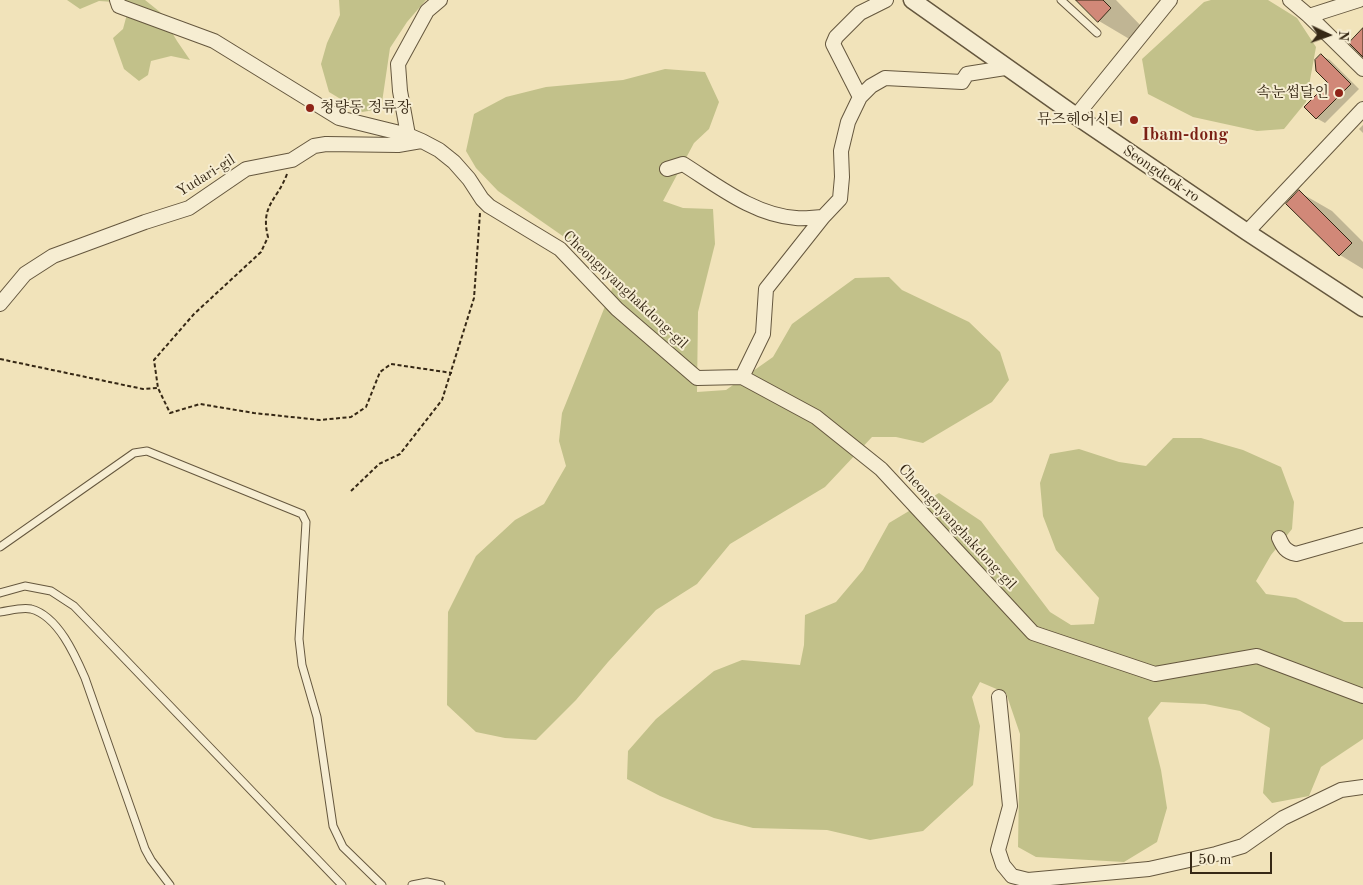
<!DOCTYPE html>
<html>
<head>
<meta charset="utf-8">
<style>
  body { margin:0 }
  #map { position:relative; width:1363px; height:885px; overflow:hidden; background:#f1e3ba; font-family:"Old Standard TT",serif }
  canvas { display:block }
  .north { position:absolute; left:1303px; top:10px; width:50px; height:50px; -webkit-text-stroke:4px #f6edd2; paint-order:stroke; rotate:93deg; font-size:14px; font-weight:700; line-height:20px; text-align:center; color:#362815 }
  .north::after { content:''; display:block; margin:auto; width:18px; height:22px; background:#362815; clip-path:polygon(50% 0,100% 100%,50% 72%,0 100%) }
  .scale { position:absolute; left:1190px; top:852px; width:82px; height:22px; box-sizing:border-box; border:2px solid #362815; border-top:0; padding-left:6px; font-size:15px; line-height:18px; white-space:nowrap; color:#362815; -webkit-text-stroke:4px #f6edd2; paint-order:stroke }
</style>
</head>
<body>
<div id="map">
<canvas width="1363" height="885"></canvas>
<div class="north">N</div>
<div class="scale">50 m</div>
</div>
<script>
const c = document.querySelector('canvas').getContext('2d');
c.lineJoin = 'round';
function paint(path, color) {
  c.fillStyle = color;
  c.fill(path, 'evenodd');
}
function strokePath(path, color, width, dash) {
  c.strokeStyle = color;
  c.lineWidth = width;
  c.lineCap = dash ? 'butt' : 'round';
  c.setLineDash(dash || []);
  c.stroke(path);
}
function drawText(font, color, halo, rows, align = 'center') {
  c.font = font + ' "Old Standard TT","Noto Serif KR",serif';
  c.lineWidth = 4;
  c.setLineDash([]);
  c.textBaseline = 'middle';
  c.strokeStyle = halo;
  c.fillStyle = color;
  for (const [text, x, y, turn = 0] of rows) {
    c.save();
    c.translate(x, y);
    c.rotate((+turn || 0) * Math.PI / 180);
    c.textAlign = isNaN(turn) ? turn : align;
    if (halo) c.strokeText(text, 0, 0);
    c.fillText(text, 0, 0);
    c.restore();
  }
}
const green = new Path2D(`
  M67,0H145L160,12L177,41L190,60L171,56L151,61L148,75L139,81L124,69L113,38L123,29L130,3L99,1L80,9Z
  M339,0H426L407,22L390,48L381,109L362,112L329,92L321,64L327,43L340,15Z
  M1211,0H1268L1297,18L1316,47L1306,102L1284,129L1257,131L1193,117L1148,94L1142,59L1204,2Z
  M665,69L705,72L719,102L709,129L694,143L663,201L683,208L713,209L715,244L698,312L697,392L726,390L773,357L792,324L855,278L889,277L902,290L969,322L1000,352L1009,380L992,402L923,443L896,437H872L825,487L730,544L697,584L656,610L608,662L576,700L536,740L505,738L476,732L447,705L448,612L476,556L515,520L544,504L566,466L559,441L562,413L614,284L590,255L498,191L476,168L466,151L474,114L506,97L546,87L623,80Z
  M1173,438H1201L1243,450L1281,467L1294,502L1292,529L1271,555L1256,581L1266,594L1296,598L1344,622H1363V739L1321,767L1309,796L1272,803L1263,793L1270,728L1240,711L1205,704L1161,702L1148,718L1161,770L1167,808L1157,842L1124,862L1036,857L1018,847L1020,734L1006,693L980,682L972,697L980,726L973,785L923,831L870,840L827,830L753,828L714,818L660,796L627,779L628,751L656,719L714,671L742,660L800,665L804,645L805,615L836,602L863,570L889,523L939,493L981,521L1050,612L1071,625L1094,624L1099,598L1056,550L1043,516L1040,483L1050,454L1079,449L1119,462L1146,466Z`);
const shadow = new Path2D(`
  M1078,0H1116L1143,28L1131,40L1099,21Z
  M1322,56L1330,60L1359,89L1325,123L1316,118L1329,83Z
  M1363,125V133L1359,129Z
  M1299,192L1332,211L1363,242V269L1340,255L1287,204Z`);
const building = new Path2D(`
  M1076,0H1103L1111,8L1098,22Z
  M1363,28V57L1349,43Z
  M1321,54L1351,84L1316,119L1304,107L1328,83L1316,71L1315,60Z
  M1299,190L1352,243L1339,256L1286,204Z`);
const path = new Path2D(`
  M287,174C277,201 260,205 268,237L261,252L194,314L154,360L158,388L170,413L200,404L254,413L320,420L351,417L366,407L380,372L391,364L452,373
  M0,359L143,389L158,388
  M351,491L379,464L400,454L442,400L474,298L480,213`);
const service = new Path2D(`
  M1061,0L1097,33
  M0,547L134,453L147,451L302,514L306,522L299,639L302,665L317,717L333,826L343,847L382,885
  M0,593L25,586L51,591L74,606L342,885
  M0,612C9,611 21,607 31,609C58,616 75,655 85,678L145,849L151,860L170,885
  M412,885L427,882L441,885`);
const minor = new Path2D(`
  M117,0L119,6L214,41L339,118L408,135L422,141L439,150L454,162L469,179L482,199L489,206L560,249L617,309L697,378L742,377L816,417L881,469L1033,633L1155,674L1257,656L1363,696
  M1290,0L1309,16L1363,69
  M1309,16L1359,0
  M860,97L833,44L836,37L860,13L886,0
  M1076,116L1170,0
  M408,135L400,91L398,64L427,11L440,0
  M667,169L683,164C718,186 754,215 796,218C805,219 815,217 823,217
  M1247,232L1363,109
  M0,304L25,274L53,256L145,222L189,208L246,169L292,160L314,146L326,144L398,145L421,141
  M742,377L763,334L766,289L823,217L840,199L842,177L841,151L848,122L860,97L871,86L885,78L962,82L967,74L1005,68
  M1279,538C1283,547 1286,552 1296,554L1363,535
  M999,697L1010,806L998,850L1003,865L1012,876L1028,880L1149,869L1216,854L1243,846L1283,818L1341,790L1363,787`);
const tertiary = new Path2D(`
  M912,0L1076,116L1247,232L1363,308`);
const markers = [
  [1339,93,5,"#8f2418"],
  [310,108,5,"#8f2418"],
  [1134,120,5,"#8f2418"]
];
const poiNames = [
  ["속눈썹달인",1329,93],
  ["청량동 정류장",320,108,"left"],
  ["뮤즈헤어시티",1124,120]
];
const streetNames = [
  ["Seongdeok-ro",1161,174,34],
  ["Yudari-gil",206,176,-32],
  ["Cheongnyanghakdong-gil",625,290,43],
  ["Cheongnyanghakdong-gil",957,527,47]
];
const quarterNames = [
  ["Ibam-dong",1185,135]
];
paint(green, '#c2c18a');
paint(shadow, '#0003');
paint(building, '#d18878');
strokePath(building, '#362815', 1);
strokePath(service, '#65573e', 9);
strokePath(minor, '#65573e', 16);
strokePath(tertiary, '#65573e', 19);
strokePath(path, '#362815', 2, [4, 2.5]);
strokePath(service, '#f6edd2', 7);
strokePath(minor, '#f6edd2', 14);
strokePath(tertiary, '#f6edd2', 16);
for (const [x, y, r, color] of markers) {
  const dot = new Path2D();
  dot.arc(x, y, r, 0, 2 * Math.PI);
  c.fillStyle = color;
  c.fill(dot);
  strokePath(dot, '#f6edd2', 2);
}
drawText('15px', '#362815', '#f6edd2', poiNames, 'right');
drawText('15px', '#362815', '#f6edd2', streetNames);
drawText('bold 18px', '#7a1f14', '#f6edd2', quarterNames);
</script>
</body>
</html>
